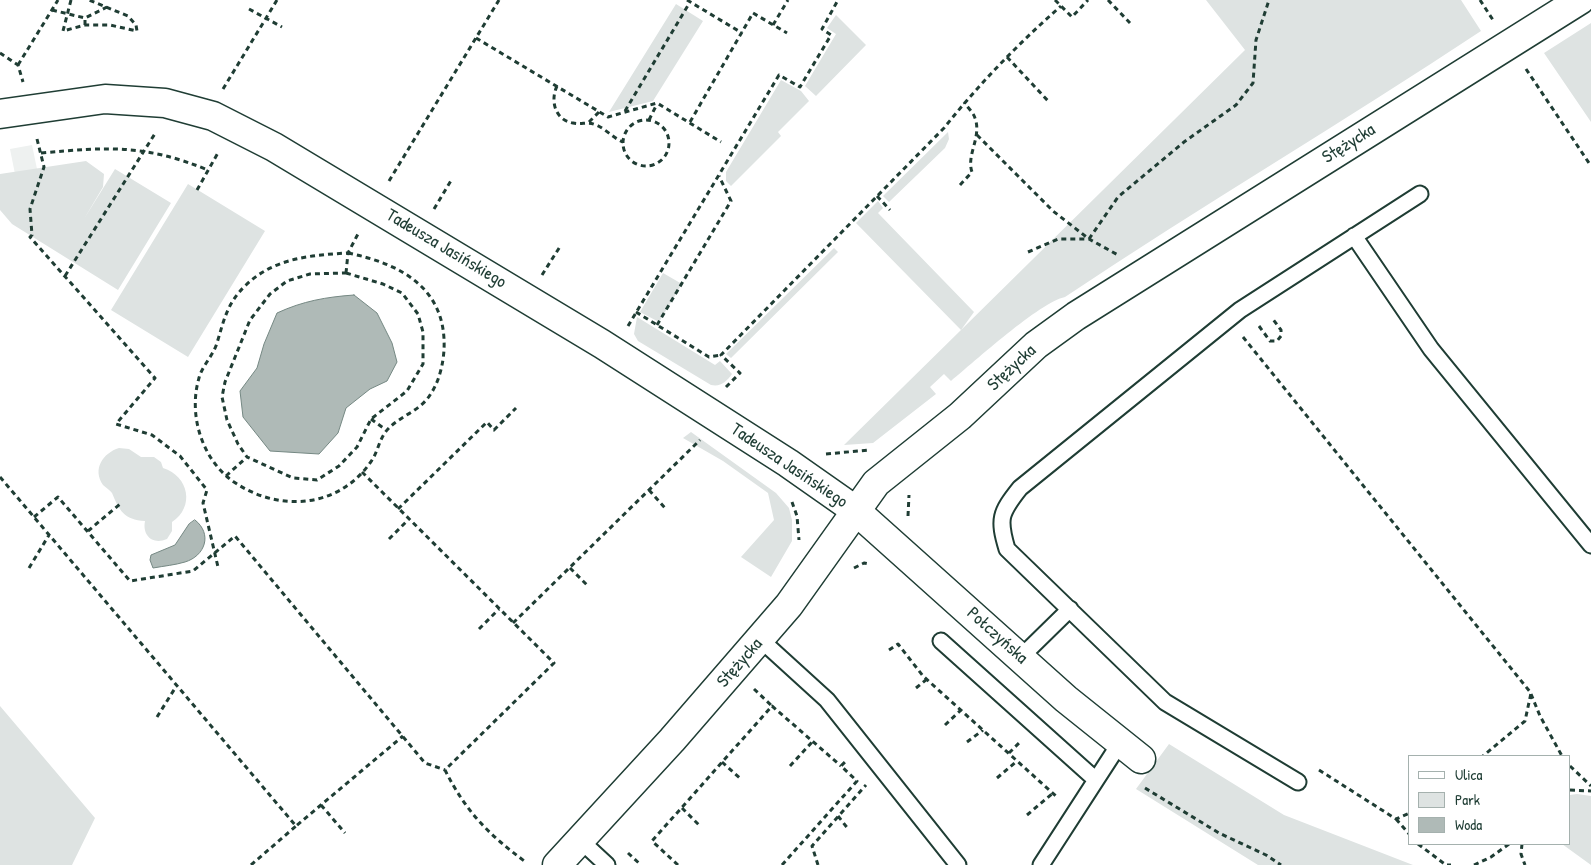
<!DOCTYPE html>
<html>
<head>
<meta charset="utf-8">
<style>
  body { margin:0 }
  #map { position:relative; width:1591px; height:865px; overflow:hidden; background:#fff; font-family:"Patrick Hand",sans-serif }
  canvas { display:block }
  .legend { position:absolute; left:1408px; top:755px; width:162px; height:90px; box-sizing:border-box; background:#fff; border:1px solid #a5b1ae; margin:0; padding:6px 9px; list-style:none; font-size:15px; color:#1f3d34 }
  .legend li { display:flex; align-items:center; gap:10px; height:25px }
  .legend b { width:25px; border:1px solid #a5b1ae }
</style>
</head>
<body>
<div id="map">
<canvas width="1591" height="865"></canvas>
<ul class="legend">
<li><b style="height:6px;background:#fff"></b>Ulica</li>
<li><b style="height:14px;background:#dee3e2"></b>Park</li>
<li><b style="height:14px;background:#afbab7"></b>Woda</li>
</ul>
</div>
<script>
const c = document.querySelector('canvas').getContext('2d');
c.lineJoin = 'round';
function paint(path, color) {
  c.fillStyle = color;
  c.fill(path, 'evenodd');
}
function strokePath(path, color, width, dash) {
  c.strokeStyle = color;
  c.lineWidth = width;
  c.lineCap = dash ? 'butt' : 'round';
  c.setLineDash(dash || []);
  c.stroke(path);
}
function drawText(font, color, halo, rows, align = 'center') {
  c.font = font + ' "Patrick Hand",sans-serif';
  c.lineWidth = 4;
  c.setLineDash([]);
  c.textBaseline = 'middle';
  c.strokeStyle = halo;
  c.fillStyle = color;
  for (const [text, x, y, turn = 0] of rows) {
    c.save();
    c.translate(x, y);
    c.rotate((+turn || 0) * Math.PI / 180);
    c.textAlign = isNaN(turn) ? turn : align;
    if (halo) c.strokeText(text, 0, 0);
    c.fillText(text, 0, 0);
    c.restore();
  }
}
const built = new Path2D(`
  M32,145L37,169L15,174L10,149Z`);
const green = new Path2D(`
  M1206,0H1461L1481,31C1344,122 1202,205 1065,297C1040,302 974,362 951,381L944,374L930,387L936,394L873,443L844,445L961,330L856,223L878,201L883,208L878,213L974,312L961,330L1245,50Z
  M676,4L703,21L653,101L609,112Z
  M836,15L866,45L816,96L805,86L836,34L827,28Z
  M1591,23V122L1544,53Z
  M781,80L801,91L809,101L778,132L781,136L731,186L726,181V172Z
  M948,132L949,139L945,148L889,202L883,196Z
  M86,161L104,174L103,187L84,219L115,169L171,203L118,290L12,224L0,210V174Z
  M188,184L265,231L188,357L111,310Z
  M834,248L838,252L731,358L726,354Z
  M663,273L682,284L659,322L640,312Z
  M637,317L715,365L720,361L732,374C726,382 721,387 711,385L638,341L634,334Z
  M691,432L776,493L789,508L792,520V541L771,577L741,557L774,520L768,493L723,461L683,438Z
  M119,448L129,449L141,457H154L161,462L163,468C189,476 195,507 172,522V531L167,539C153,545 142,536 145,521C124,520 119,510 112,493C110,490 106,488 103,485C92,469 103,453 119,448Z
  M0,706L95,818L72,865H0Z
  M1169,744L1284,815L1413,865H1258L1136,789Z
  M1577,794L1591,796V865L1562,844H1570V795Z`);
const water = new Path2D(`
  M354,295L377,313L392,343L397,362L387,381L370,389L346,408L338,433L319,454L270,451L243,417L240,391L257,368L264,344L277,313C303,301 326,297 354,295Z
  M195,520C213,534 205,556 185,562C175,565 164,566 153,568L150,560L151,555L175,545L189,524Z`);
const path = new Path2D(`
  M71,0L63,31L85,25H110L137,31L136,25L128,16L89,0
  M687,0L742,33
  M1055,0L1072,17L1088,0
  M1108,0L1130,23
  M1480,0L1493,20
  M249,9L282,27
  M52,10L85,18
  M85,25V18L107,7
  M773,25L788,0
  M476,38L608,117L657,103L721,142
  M0,53L18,65L23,82
  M1007,57L1050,103
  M18,65L58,0
  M1526,69L1591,166
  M557,86C550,101 555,120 573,123C582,125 588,121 596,125C606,129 613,138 623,142
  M223,89L277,0
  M625,111L690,2
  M649,120L657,104
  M623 143a23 23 0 1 1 46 0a23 23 0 1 1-46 0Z
  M589,122L599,112
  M690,122L753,13L787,33
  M977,135L1053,211L1089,239L1118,197L1184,142L1236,105L1253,83L1256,40L1269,0
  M37,139L44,167L30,209L32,235L30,237L155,378L116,424L152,435L180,456L207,490L203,503L218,567
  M41,153C108,147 144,144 208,170
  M389,181L499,0
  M960,185L972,172C966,155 982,137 975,118C973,112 967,107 964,102
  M197,190L219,151
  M877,196L890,210
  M434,209L452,179
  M1028,252L1058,239H1089L1118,255
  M348,253C402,264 447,289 444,350C443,365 439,382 430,395C420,411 400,416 388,429C379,438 378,453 370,463C337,509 278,512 234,482C202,460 188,415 199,378C202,366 213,356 217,343C224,320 227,303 246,285C274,258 311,255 348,253Z
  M346,273L383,284L402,293L418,314L423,332V364L407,391L371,419L357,447L339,466L317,480L293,478L247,457L238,444L227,420L222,397L225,382L250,320L270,294L287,281L310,274Z
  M346,273L348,253L359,232
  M542,275L561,245
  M65,276L156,132
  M636,312L709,357L721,355
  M657,325L731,201L719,176
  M628,326L779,75L800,87L831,35L822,29L838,0
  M1259,326L1270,341H1277L1281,336V330L1272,318
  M1243,337L1531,693L1525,721L1483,756
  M726,387L740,373L721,355L944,128C979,84 1019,43 1061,6
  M371,419L386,430
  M826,454L869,450
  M362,472L554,663L445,770C466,812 489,835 527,863
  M226,476L247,457
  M0,477L296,826L403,736
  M649,490L666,509
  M792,502L797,516L799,540
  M398,509L487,422L494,430L516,408
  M908,516L909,495
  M34,517L58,497L130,581L193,571L235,536L425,763L445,770
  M88,531L120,504
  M389,539L409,519
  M29,568L49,535
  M570,568L589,587
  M854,568L864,563L869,564
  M513,623L700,440
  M479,629L499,609
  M889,650L898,644L923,676L1057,797
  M916,688L927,679
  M754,689L772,706
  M1531,694L1540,716L1562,756
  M157,717L177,685
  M945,725L961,710
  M967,742L983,730
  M1009,753L1019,743
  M722,762L742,780
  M790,766L813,741
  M1570,766L1591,786
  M1319,770L1396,819L1410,813
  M997,778L1017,761
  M1145,788L1219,833L1266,855L1281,865
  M1570,790L1591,791
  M321,805L345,833
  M682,808L701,827
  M1027,815L1053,793
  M838,816L849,830
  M1396,819L1410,835
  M1418,844L1446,865H1451
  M1522,844L1521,854L1525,865
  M628,853L641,865
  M251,865L296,826
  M678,865L652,841L772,706L841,766
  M782,865L857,781L841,766L846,761
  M818,865L812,846L866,785
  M1474,865L1491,857L1509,844`);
const lane = new Path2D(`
  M1354,236L1431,349L1591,545
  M760,639L827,700L958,865
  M941,641L1096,780L1041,865
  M1021,657L1070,609
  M1096,780L1120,743
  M1298,782L1165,702L1007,549C998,519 1000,513 1020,488L1240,310L1420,194
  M580,840L607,865`);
const street = new Path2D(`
  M0,114L105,99L165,103L213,116L274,147L602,344L788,463L855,510L1066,699L1141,759`);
const secondary = new Path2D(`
  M557,865L672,740L789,605L876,483L960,416L1036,345L1076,316L1580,0`);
const streetNames = [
  ["Stężycka",1349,144,-32],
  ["Tadeusza Jasińskiego",446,249,31],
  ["Stężycka",1012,368,-43],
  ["Tadeusza Jasińskiego",789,466,34],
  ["Połczyńska",997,636,42],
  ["Stężycka",740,663,-49]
];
paint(built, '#eef1f0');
paint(green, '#dee3e2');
paint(water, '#afbab7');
strokePath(water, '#758883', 1);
strokePath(lane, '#1f3d34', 19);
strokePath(street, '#1f3d34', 31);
strokePath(secondary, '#1f3d34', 31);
strokePath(path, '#1f3d34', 3, [5, 4]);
strokePath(lane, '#fff', 15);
strokePath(street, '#fff', 28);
strokePath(secondary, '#fff', 28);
drawText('18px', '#1f3d34', '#fff', streetNames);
</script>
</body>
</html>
